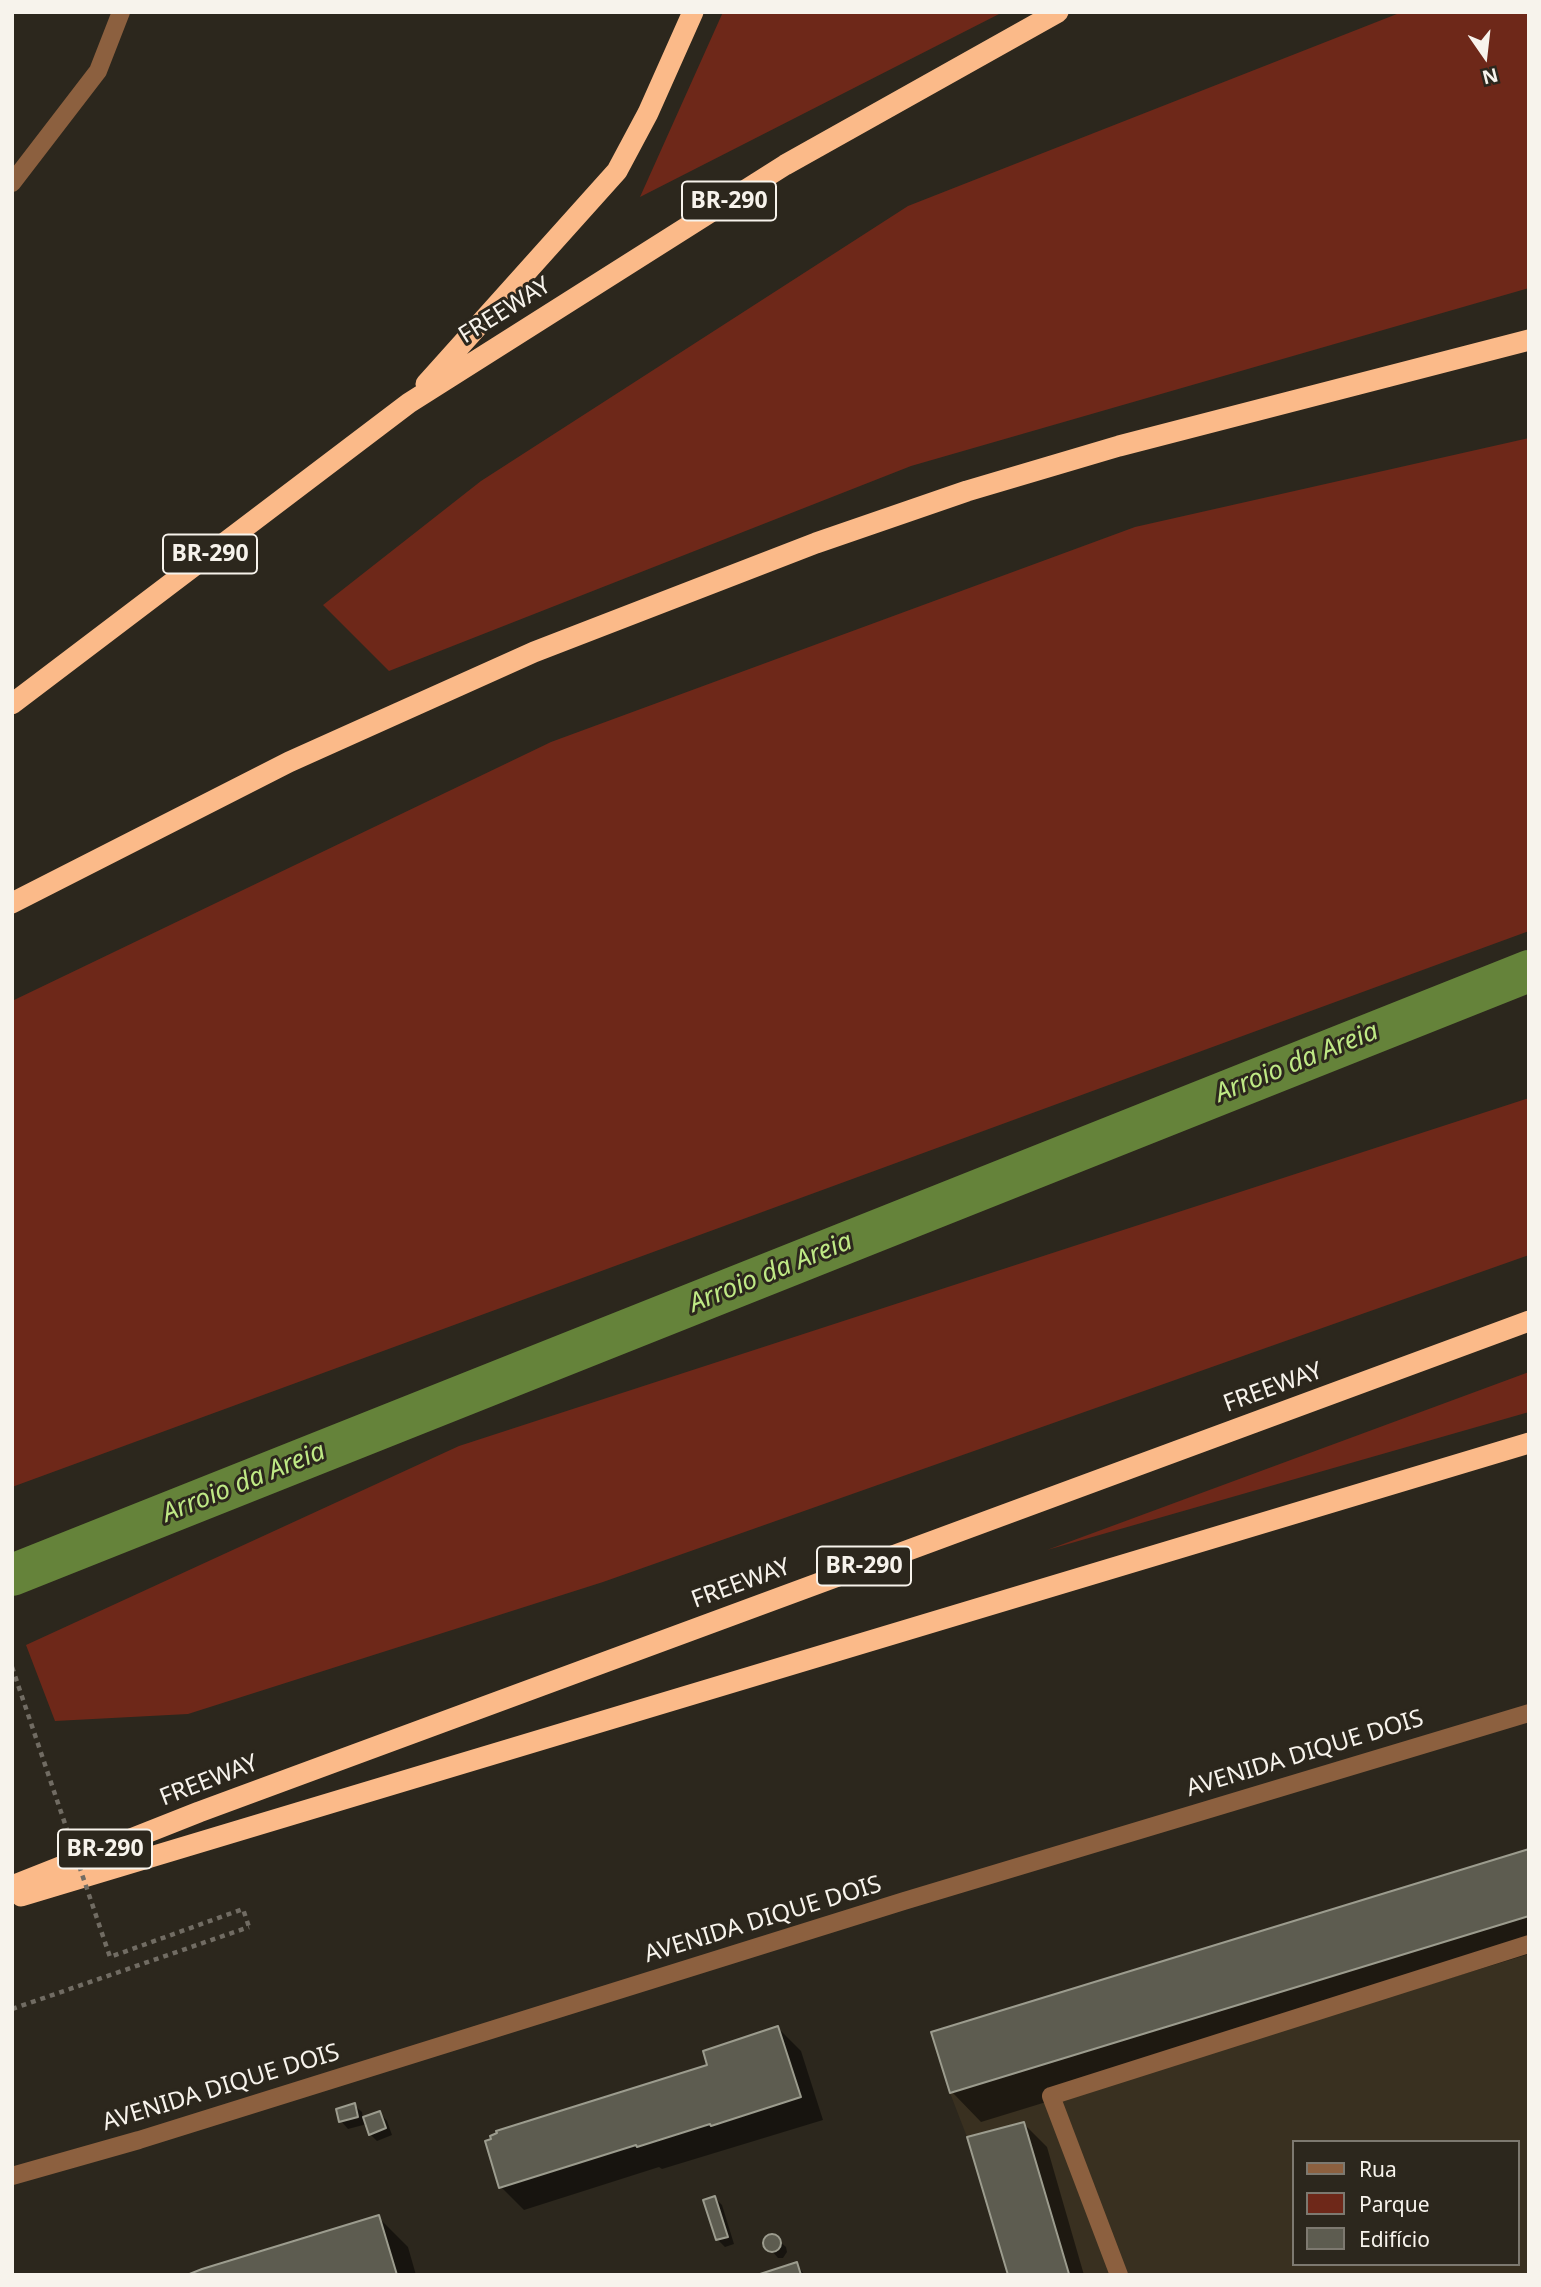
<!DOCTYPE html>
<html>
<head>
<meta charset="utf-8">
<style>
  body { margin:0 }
  #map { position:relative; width:1541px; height:2287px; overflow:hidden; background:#2c271d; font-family:"Noto Sans",sans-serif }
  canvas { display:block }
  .frame { position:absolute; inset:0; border:14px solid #f7f3ec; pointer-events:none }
  .legend { position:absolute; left:1292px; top:2140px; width:228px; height:126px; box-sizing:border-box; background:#2c271d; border:2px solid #7d7970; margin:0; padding:9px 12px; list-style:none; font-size:21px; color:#f7f3ec }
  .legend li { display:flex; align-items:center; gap:14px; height:35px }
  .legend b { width:35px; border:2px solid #7d7970 }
  .north { position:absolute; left:1450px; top:21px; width:70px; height:70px; -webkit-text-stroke:5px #2c271d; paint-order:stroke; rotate:166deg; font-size:19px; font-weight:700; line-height:28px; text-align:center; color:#f7f3ec }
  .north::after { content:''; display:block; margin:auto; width:24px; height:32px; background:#f7f3ec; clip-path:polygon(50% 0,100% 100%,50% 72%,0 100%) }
</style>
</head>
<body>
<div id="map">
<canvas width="1541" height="2287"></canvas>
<div class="frame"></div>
<ul class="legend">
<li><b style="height:9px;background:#8c603f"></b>Rua</li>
<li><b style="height:19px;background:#6e2819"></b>Parque</li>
<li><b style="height:19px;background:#5d5c50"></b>Edifício</li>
</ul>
<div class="north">N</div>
</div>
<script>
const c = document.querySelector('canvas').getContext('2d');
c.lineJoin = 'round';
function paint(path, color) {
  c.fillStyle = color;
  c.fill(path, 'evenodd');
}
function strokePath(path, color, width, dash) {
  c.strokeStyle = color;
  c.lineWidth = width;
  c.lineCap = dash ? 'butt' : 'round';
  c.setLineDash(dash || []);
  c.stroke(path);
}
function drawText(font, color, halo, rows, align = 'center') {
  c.font = font + ' "Noto Sans",sans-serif';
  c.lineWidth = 6;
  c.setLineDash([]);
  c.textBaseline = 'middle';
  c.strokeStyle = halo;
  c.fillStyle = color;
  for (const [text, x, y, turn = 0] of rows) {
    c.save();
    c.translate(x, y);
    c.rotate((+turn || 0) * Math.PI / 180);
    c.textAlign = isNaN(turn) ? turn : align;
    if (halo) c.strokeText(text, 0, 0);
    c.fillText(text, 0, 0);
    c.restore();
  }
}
const built = new Path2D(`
  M1529,1849V2275H1008L967,2137L950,2093L931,2032ZM1294,2142H1518V2264H1294Z`);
const green = new Path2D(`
  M723,12H1003L640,197Z
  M1402,12H1529V288L911,466L389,671L323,605L481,481L908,206Z
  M1529,438V931L12,1487V1001L551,742L1135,527Z
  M1529,1098V1255L603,1582L188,1714L55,1721L26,1645L459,1446Z
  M1529,1372V1412L1047,1550Z`);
const shadow = new Path2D(`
  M1529,1850V1954L981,2122L952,2092Z
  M778,2028L801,2051L823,2120L662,2169L659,2167L524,2210L501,2187L487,2142L709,2066Z
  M354,2105L362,2112L363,2119L380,2113L387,2121L392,2135L377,2141L370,2134L367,2124L348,2129L341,2121Z
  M1024,2124L1047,2147L1084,2275H1010Z
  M715,2198L722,2205L734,2244L725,2247L718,2240Z
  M378,2217L408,2247L416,2275H194Z
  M773,2236L786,2247L787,2252L783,2258H778L765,2243L769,2237Z
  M796,2264L805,2275H765Z`);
const canal = new Path2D(`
  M12,1575L1529,971`);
const building = new Path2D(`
  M1529,1849V1916L950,2093L931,2032Z
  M778,2026L801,2097L711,2126L710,2124L637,2147L636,2145L499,2188L485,2141L491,2139L490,2136L497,2133L496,2131L707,2065L703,2051Z
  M355,2103L358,2117L339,2122L336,2109Z
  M380,2111L386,2128L369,2135L363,2117Z
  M1024,2122L1069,2274L1067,2275H1008L967,2137Z
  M715,2196L728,2237L716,2240L703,2200Z
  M379,2215L397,2275H187L202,2269Z
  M763 2243a9 9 0 1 1 18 0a9 9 0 1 1-18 0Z
  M797,2262L801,2275L760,2274Z`);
const path = new Path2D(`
  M12,2009L249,1927`);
const service = new Path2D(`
  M12,183L98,71L121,12
  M1119,2275L1051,2096L1529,1944`);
const minor = new Path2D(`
  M12,2176L139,2140L904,1901L1529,1713`);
const motorway = new Path2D(`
  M426,384L617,171L648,113L693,12
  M12,704L409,403L785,165L1058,12
  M12,903L289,762L534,652L816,543L967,491L1119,446L1529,340
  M12,1886L199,1812L1529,1321
  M21,1896L1529,1443`);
const pathBridge = new Path2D(`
  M12,1667L110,1957L243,1909L249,1927`);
const shields = [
  [729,201,94],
  [210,554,94],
  [864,1566,94],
  [105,1849,94]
];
const shieldNames = [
  ["BR-290",729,201],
  ["BR-290",210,554],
  ["BR-290",864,1566],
  ["BR-290",105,1849]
];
const streetNames = [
  ["FREEWAY",505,311,-32],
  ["FREEWAY",1273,1388,-20],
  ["FREEWAY",741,1584,-20],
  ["AVENIDA DIQUE DOIS",1305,1754,-17],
  ["FREEWAY",209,1781,-21],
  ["AVENIDA DIQUE DOIS",763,1920,-17],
  ["AVENIDA DIQUE DOIS",221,2088,-17]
];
const waterNames = [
  ["Arroio da Areia",1297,1063,-22],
  ["Arroio da Areia",771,1273,-22],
  ["Arroio da Areia",244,1483,-22]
];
paint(built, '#393020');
paint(green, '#6e2819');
paint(shadow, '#0007');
strokePath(canal, '#65833a', 42);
paint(building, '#5d5c50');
strokePath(building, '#9c9c8e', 2);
strokePath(path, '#716c63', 4.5, [5, 5]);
strokePath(service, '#8c603f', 18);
strokePath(minor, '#8c603f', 18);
strokePath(motorway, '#fbba89', 21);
strokePath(pathBridge, '#716c63', 4.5, [5, 5]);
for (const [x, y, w] of shields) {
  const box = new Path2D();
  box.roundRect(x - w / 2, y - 19.5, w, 39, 5);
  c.fillStyle = '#2c271d';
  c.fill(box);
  strokePath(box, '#f7f3ec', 2);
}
drawText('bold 23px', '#f7f3ec', null, shieldNames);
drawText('24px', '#f7f3ec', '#2c271d', streetNames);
drawText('italic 26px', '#bfe985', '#2c271d', waterNames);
</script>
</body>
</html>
